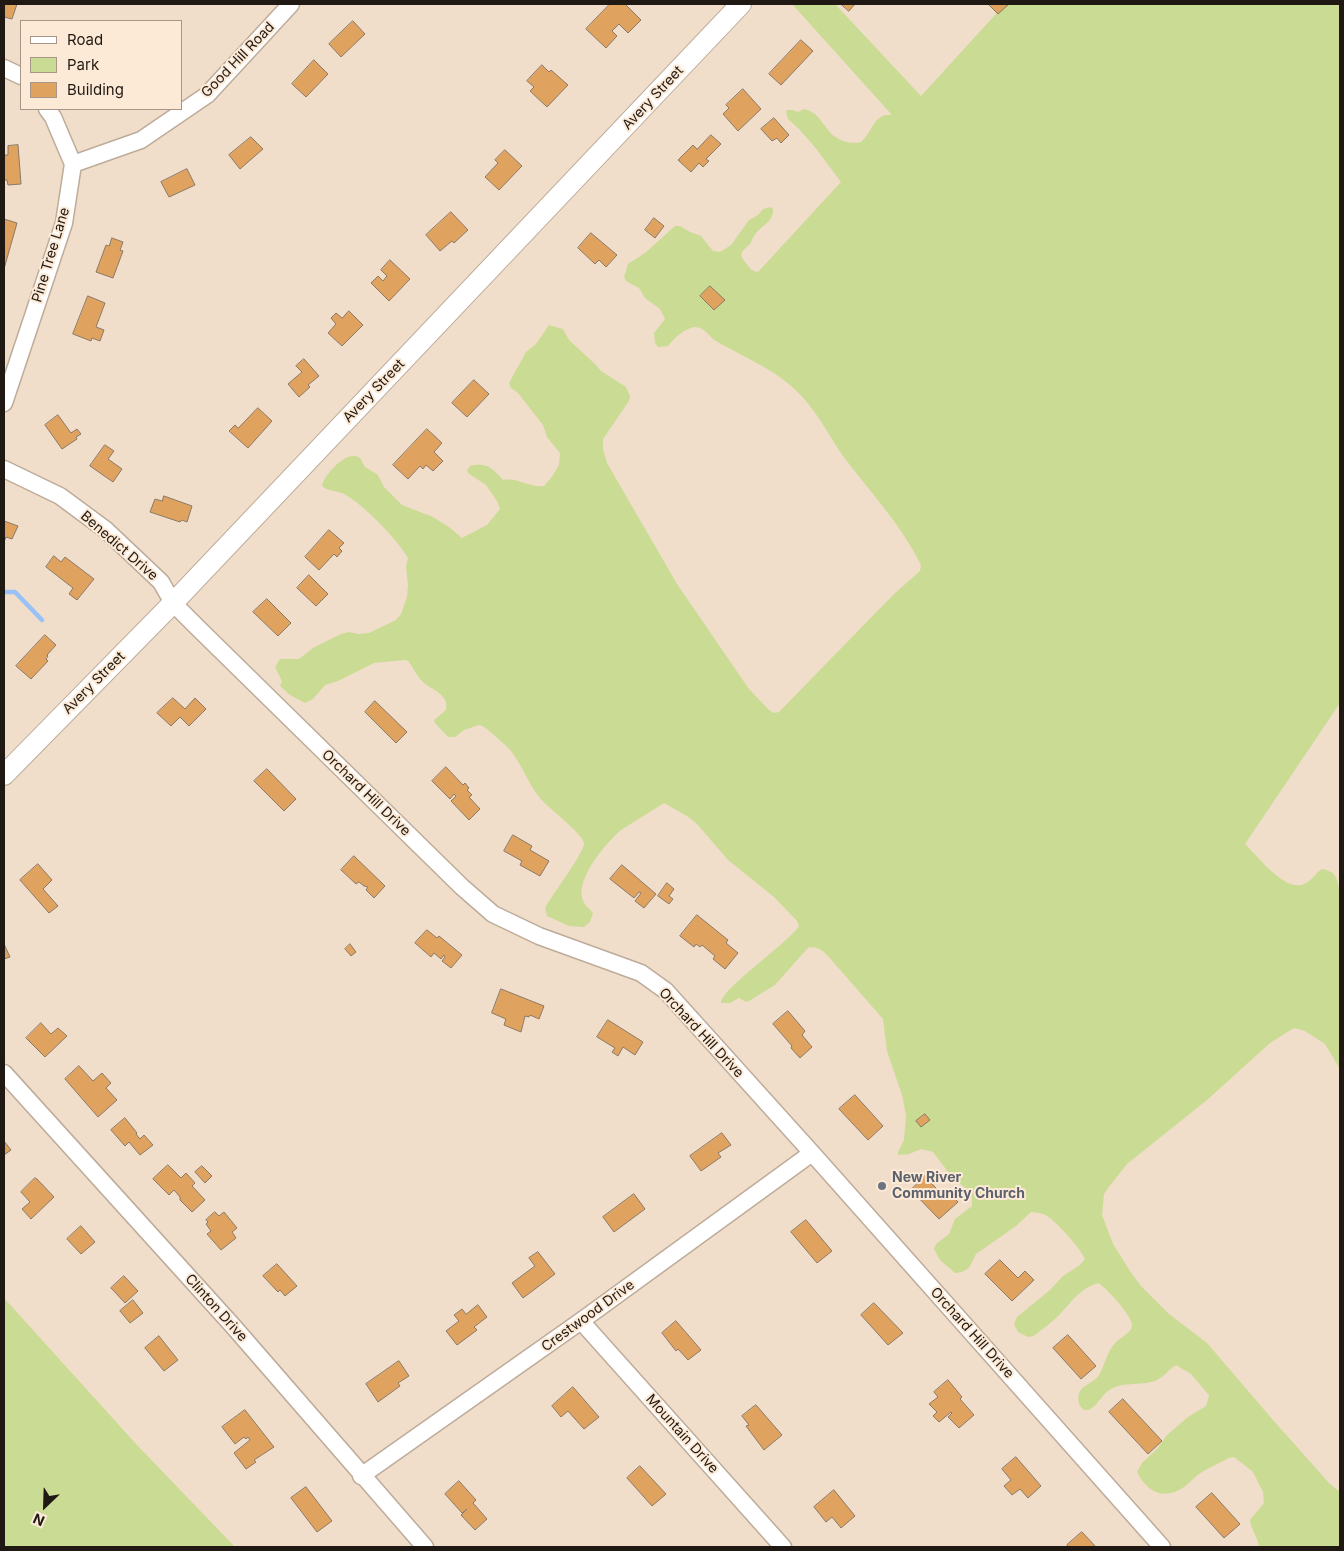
<!DOCTYPE html>
<html>
<head>
<meta charset="utf-8">
<style>
  body { margin:0 }
  #map { position:relative; width:1344px; height:1551px; overflow:hidden; background:#f0ddca; font-family:Inter,sans-serif }
  canvas { display:block }
  .frame { position:absolute; inset:0; border:5px solid #201913; pointer-events:none }
  .legend { position:absolute; left:20px; top:20px; width:162px; height:90px; box-sizing:border-box; background:#fdead6; border:1px solid #a59688; margin:0; padding:6px 9px; list-style:none; font-size:15px; color:#201913 }
  .legend li { display:flex; align-items:center; gap:10px; height:25px }
  .legend b { width:25px; border:1px solid #a59688 }
  .north { position:absolute; left:20px; top:1481px; width:50px; height:50px; -webkit-text-stroke:4px #fdead6; paint-order:stroke; rotate:204deg; font-size:14px; font-weight:700; line-height:20px; text-align:center; color:#201913 }
  .north::after { content:''; display:block; margin:auto; width:18px; height:22px; background:#201913; clip-path:polygon(50% 0,100% 100%,50% 72%,0 100%) }
</style>
</head>
<body>
<div id="map">
<canvas width="1344" height="1551"></canvas>
<div class="frame"></div>
<ul class="legend">
<li><b style="height:6px;background:#fff"></b>Road</li>
<li><b style="height:14px;background:#cadc94"></b>Park</li>
<li><b style="height:14px;background:#e0a35f"></b>Building</li>
</ul>
<div class="north">N</div>
</div>
<script>
const c = document.querySelector('canvas').getContext('2d');
c.lineJoin = 'round';
function paint(path, color) {
  c.fillStyle = color;
  c.fill(path, 'evenodd');
}
function strokePath(path, color, width, dash) {
  c.strokeStyle = color;
  c.lineWidth = width;
  c.lineCap = dash ? 'butt' : 'round';
  c.setLineDash(dash || []);
  c.stroke(path);
}
function drawText(font, color, halo, rows, align = 'center') {
  c.font = font + ' Inter,sans-serif';
  c.lineWidth = 4;
  c.setLineDash([]);
  c.textBaseline = 'middle';
  c.strokeStyle = halo;
  c.fillStyle = color;
  for (const [text, x, y, turn = 0] of rows) {
    c.save();
    c.translate(x, y);
    c.rotate((+turn || 0) * Math.PI / 180);
    c.textAlign = isNaN(turn) ? turn : align;
    if (halo) c.strokeText(text, 0, 0);
    c.fillText(text, 0, 0);
    c.restore();
  }
}
const green = new Path2D(`
  M792,4H835L921,96L1005,4H1340V703L1245,844C1257,855 1285,893 1304,884C1312,881 1315,873 1322,869C1337,872 1336,877 1340,891V1069L1325,1044L1305,1031L1294,1028L1270,1043L1207,1100L1127,1164L1108,1188L1104,1194L1102,1215L1113,1244L1130,1271L1141,1286L1169,1314L1207,1343L1273,1420L1329,1483L1340,1492V1547H1259C1258,1537 1251,1530 1250,1520L1264,1503L1263,1492L1255,1476L1252,1471L1234,1457L1229,1458C1220,1463 1210,1467 1202,1472C1195,1476 1190,1483 1184,1487C1164,1501 1147,1492 1137,1472L1142,1463L1157,1449L1167,1435L1188,1417L1206,1406L1209,1396L1208,1394L1191,1374L1176,1365C1169,1369 1163,1378 1155,1381C1136,1387 1116,1379 1102,1397C1099,1401 1093,1409 1088,1410C1079,1411 1077,1399 1079,1393C1083,1384 1094,1383 1099,1375C1105,1365 1107,1351 1116,1342C1121,1337 1131,1333 1132,1326C1134,1318 1106,1287 1098,1283C1081,1288 1072,1301 1061,1313C1055,1320 1041,1330 1034,1336L1028,1337L1018,1332L1014,1324L1017,1317L1050,1290L1063,1276L1080,1265L1085,1259C1081,1249 1056,1221 1047,1216C1042,1213 1036,1212 1031,1212L1016,1226L976,1254L969,1268L962,1272L955,1273L940,1260L934,1249L936,1244L949,1234L955,1219L972,1206V1198L969,1191L952,1177L933,1152L921,1149L909,1154L898,1155V1152L904,1140L906,1115L902,1095L887,1051L883,1019L828,956C822,950 818,947 809,947L806,950L775,985L749,1001L746,1002L739,998L730,1003H721C722,988 787,944 799,926L797,921L774,897L728,860L697,824L687,816L664,803L621,830C606,843 571,883 585,904C587,908 590,909 593,913L590,922L584,927L569,926L547,916L545,908C551,896 585,852 584,843C582,833 548,808 539,797C528,783 522,765 511,751C506,745 500,741 494,735C489,731 486,727 479,725L464,730L455,737H448L435,723L434,720L446,710C450,694 431,690 422,681C416,675 413,667 408,661L405,660L374,663L338,681L325,685L313,699L305,703L290,695L280,686L282,681L275,667L280,659H299L313,648L341,634L349,632L358,634L369,633L396,620L401,614L407,597L408,585L406,566L408,558C396,538 364,505 344,494C336,490 329,492 322,486C323,477 342,456 352,456C355,455 358,457 360,458L365,467L378,475L384,487L402,505L433,517L449,527L462,538L487,525L500,509L497,501L486,485L468,473L467,471L470,466C487,462 492,468 503,480C519,477 529,488 544,486L551,478L559,465L560,453L547,437L543,425L518,393L511,388L509,383L526,352L536,344L549,325L563,329L569,340L595,364L601,371L626,387L630,396L629,401L603,439V449L607,463L677,584L749,689L770,711L774,713L779,712L893,595L920,571L921,565C902,526 872,494 846,460C831,440 821,418 805,400C782,372 747,359 716,341C709,337 705,327 695,327C685,328 674,338 668,346L658,347L655,343L654,333L665,319L660,309L645,298L639,288L626,281L624,277L628,264L645,253L675,226H680L690,232L701,236L713,251L720,252L731,245L749,220L758,215L763,209L771,207L773,209C774,221 763,225 756,233C753,236 752,241 750,244C743,251 737,253 746,263C749,267 751,271 758,272L841,182L814,146L799,129L788,119L786,112L787,110H793L798,112L804,109C817,112 820,120 828,130C835,140 850,145 861,142C873,132 873,113 892,115Z
  M4,1298L137,1445L235,1547H4Z`);
const stream = new Path2D(`
  M4,592H15L42,620`);
const building = new Path2D(`
  M4,4H17L12,19L4,17Z
  M610,4H625L641,20L628,33L619,24L612,31L617,36L606,48L586,29Z
  M841,4H855L849,11Z
  M990,4H1009L998,14L989,5Z
  M353,21L365,34L341,57L329,44Z
  M801,40L813,51L781,85L769,74Z
  M314,60L328,74L306,97L292,84Z
  M542,65L549,72L551,70L568,85L547,107L530,91L534,87L527,81Z
  M743,89L761,109L738,131L723,114L729,108L726,105Z
  M774,118L789,135L781,143L777,138L772,141L761,129Z
  M711,135L721,144L706,159L709,161L703,167L699,163L691,172L678,160L693,145L697,149Z
  M251,137L263,149L240,169L229,155Z
  M18,145L21,184L8,185L7,180H4V155H8V146Z
  M505,150L522,166L499,190L485,177L498,163L495,160Z
  M187,169L195,185L169,197L161,182Z
  M451,212L468,230L454,243L452,241L440,251L426,235Z
  M654,218L664,226L655,238L645,230Z
  M4,219L17,223L4,269Z
  M591,233L617,255L606,267L599,260L595,264L578,248Z
  M112,238L123,242L120,250L123,251L113,278L96,272L106,245L109,246Z
  M390,260L410,279L389,301L371,283L378,276L383,281L387,276L381,270Z
  M710,286L725,300L714,310L700,296Z
  M88,296L105,303L96,327L104,330L100,341L92,338L91,341L73,334Z
  M349,311L363,325L342,346L328,333L336,324L331,318L336,313L342,318Z
  M304,359L319,376L308,385L310,387L299,397L288,384L302,372L296,366Z
  M474,380L489,394L467,417L452,403Z
  M258,408L272,421L248,448L229,431L235,425L238,428Z
  M58,415L71,433L77,429L81,434L76,437L77,439L62,449L45,425Z
  M427,429L442,443L434,452L443,461L433,471L426,465L423,469L420,466L408,479L393,465Z
  M105,445L114,451L108,459L122,469L113,482L90,466Z
  M164,496L192,506L187,522L182,520L180,522L150,512L155,499L162,501Z
  M4,521L18,526L12,539L6,537L4,542Z
  M329,530L344,543L339,548L342,551L337,557L334,554L319,570L305,557Z
  M54,556L61,562L65,557L94,579L77,600L69,594L73,588L46,567Z
  M309,575L328,594L316,606L297,588Z
  M267,599L291,623L278,636L253,612Z
  M45,635L56,645L47,655L48,656L46,659L48,661L31,679L16,666Z
  M173,698L185,709L195,698L206,709L189,726L180,717L171,726L157,713Z
  M375,701L407,732L396,743L365,712Z
  M446,767L463,785L465,783L469,788L467,790L472,795L469,797L480,809L469,820L451,801L456,796L454,794L450,799L432,781Z
  M267,769L296,799L284,811L254,781Z
  M513,835L532,846L530,850L549,861L540,876L520,865L522,861L504,851Z
  M354,856L385,886L374,898L366,890L368,887L364,886L359,882L356,884L341,870Z
  M38,864L52,880L43,889L58,906L49,913L20,880Z
  M622,865L656,894L644,908L635,901L641,893L639,892L634,898L610,879Z
  M667,883L674,889L669,896L673,899L669,904L658,896Z
  M697,915L728,940L726,943L738,953L725,969L713,959L715,956L702,945L700,947L696,944L694,947L680,936Z
  M427,930L437,938L439,936L462,955L451,968L442,961L445,957L444,955L441,959L434,953L431,957L415,943Z
  M4,944L10,957L4,959Z
  M350,944L356,952L351,956L345,949Z
  M501,989L544,1006L539,1019L530,1015L529,1017L525,1016L521,1032L504,1025L506,1019L492,1013Z
  M788,1011L805,1031L802,1035L812,1047L800,1058L791,1048L792,1046L773,1024Z
  M608,1020L643,1042L635,1055L623,1047L618,1056L612,1052L615,1048L597,1037Z
  M41,1023L51,1034L58,1028L67,1036L45,1057L26,1038Z
  M79,1066L93,1081L102,1073L111,1083L106,1088L117,1100L98,1117L65,1079Z
  M855,1095L883,1126L868,1140L839,1109Z
  M925,1114L930,1120L921,1127L916,1121Z
  M125,1118L137,1133L136,1134L140,1139L144,1135L153,1145L140,1155L129,1142L125,1146L111,1130Z
  M722,1133L731,1145L718,1153L721,1157L701,1171L690,1156Z
  M4,1141L11,1150L4,1155Z
  M168,1165L181,1178L186,1173L195,1183L192,1186L205,1200L192,1212L180,1200V1197L174,1190L169,1195L153,1179Z
  M202,1166L212,1176L205,1183L195,1172Z
  M925,1176L944,1197L949,1192L958,1202L939,1219L911,1190Z
  M35,1178L37,1179L54,1197L31,1219L22,1209L30,1202L21,1192Z
  M634,1194L645,1209L614,1232L603,1217Z
  M215,1212L219,1216L224,1212L237,1228L232,1232L236,1238L221,1250L207,1234L211,1231L206,1224L208,1222L206,1220Z
  M806,1220L832,1251L817,1263L791,1232Z
  M81,1226L95,1242L81,1254L67,1239Z
  M538,1252L555,1274L523,1298L512,1283L535,1266L529,1258Z
  M1000,1260L1018,1278L1025,1271L1034,1280L1012,1301L985,1274Z
  M277,1264L297,1286L285,1296L280,1290L278,1292L263,1276Z
  M124,1276L138,1291L125,1303L111,1288Z
  M133,1300L143,1313L130,1323L120,1311Z
  M874,1303L903,1333L888,1345L861,1315Z
  M478,1305L487,1317L474,1327L477,1330L457,1345L446,1331L459,1321L454,1315L462,1309L466,1314Z
  M676,1321L701,1350L688,1360L678,1349L676,1351L662,1333Z
  M1068,1335L1096,1366L1081,1379L1053,1348Z
  M159,1336L178,1360L164,1371L145,1348Z
  M399,1361L409,1376L398,1383L400,1386L378,1402L366,1384Z
  M948,1380L962,1397L960,1399L974,1415L959,1428L948,1417L952,1413L951,1412L939,1422L933,1416L937,1412L929,1404L938,1397L934,1392Z
  M573,1387L599,1417L584,1429L568,1411L561,1417L552,1406Z
  M1123,1399L1162,1441L1148,1454L1109,1412Z
  M756,1405L782,1435L764,1450L746,1426L749,1425L742,1416Z
  M245,1410L274,1447L254,1460L256,1462L246,1469L234,1453L250,1440L248,1437L246,1439L244,1437L235,1444L222,1427Z
  M1016,1457L1041,1486L1028,1498L1020,1489L1012,1495L1004,1486L1011,1480L1002,1469Z
  M640,1466L666,1494L652,1506L627,1478Z
  M459,1481L476,1500L473,1503L487,1519L475,1530L461,1515L467,1509L462,1513L445,1494Z
  M306,1487L332,1521L317,1532L291,1498Z
  M834,1490L855,1516L841,1528L832,1517L826,1522L814,1507Z
  M1212,1493L1240,1524L1224,1538L1196,1507Z
  M1082,1532L1096,1547H1069L1067,1545Z`);
const minor = new Path2D(`
  M4,68L21,76
  M73,164L141,140L207,95L291,4
  M4,403L64,223L73,164L53,117L47,109
  M4,469L60,496L106,530L161,582L173,603L198,628L462,887L493,914L539,936L641,973L666,991L812,1153L1162,1547
  M4,1073L233,1326L425,1547
  M581,1321L783,1547
  M361,1476L581,1321L812,1153`);
const major = new Path2D(`
  M4,775L173,603L741,4`);
const markers = [
  [882,1186,5,"#6b7280"]
];
const streetNames = [
  ["Good Hill Road",238,60,-46],
  ["Avery Street",653,98,-47],
  ["Pine Tree Lane",51,255,-73],
  ["Avery Street",374,391,-46],
  ["Benedict Drive",119,546,41],
  ["Avery Street",94,683,-45],
  ["Orchard Hill Drive",366,793,44],
  ["Orchard Hill Drive",701,1033,47],
  ["Clinton Drive",216,1308,48],
  ["Crestwood Drive",588,1316,-36],
  ["Orchard Hill Drive",972,1333,48],
  ["Mountain Drive",682,1434,48]
];
const worshipNames = [
  ["New River",892,1178],
  ["Community Church",892,1194]
];
paint(green, '#cadc94');
strokePath(stream, '#97c1f7', 4.5);
paint(building, '#e0a35f');
strokePath(building, '#8a7968', 1);
strokePath(minor, '#beac9a', 19);
strokePath(major, '#beac9a', 22);
strokePath(minor, '#fff', 16);
strokePath(major, '#fff', 20);
for (const [x, y, r, color] of markers) {
  const dot = new Path2D();
  dot.arc(x, y, r, 0, 2 * Math.PI);
  c.fillStyle = color;
  c.fill(dot);
  strokePath(dot, '#fdead6', 2);
}
drawText('14px', '#201913', '#fdead6', streetNames);
drawText('bold 14px', '#5b616d', '#fdead6', worshipNames, 'left');
</script>
</body>
</html>
